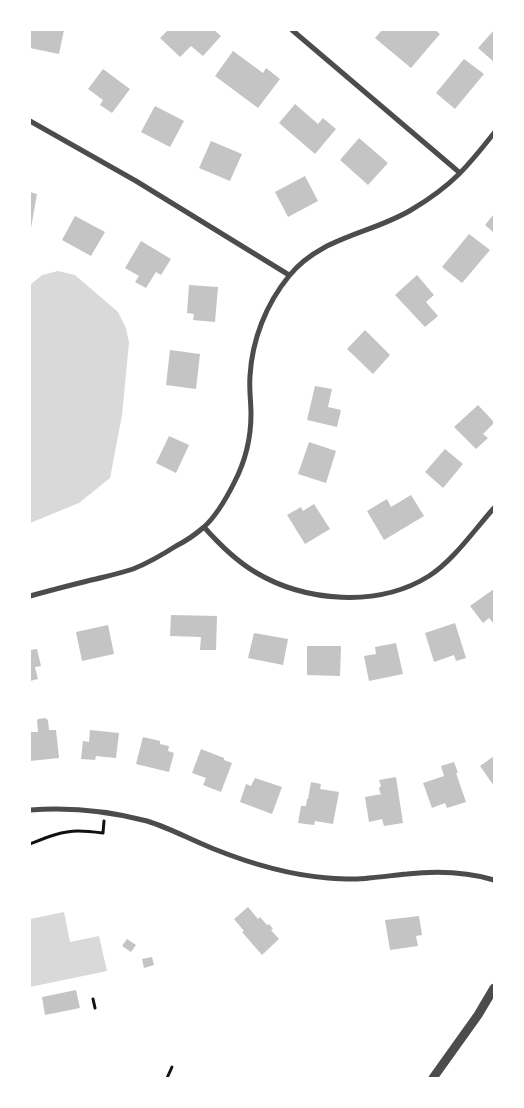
<!DOCTYPE html>
<html>
<head>
<meta charset="utf-8">
<style>
  body { margin:0 }
  #map { position:relative; width:524px; height:1108px; overflow:hidden; background:#fff; font-family:Roboto,sans-serif }
  canvas { display:block }
  .frame { position:absolute; inset:0; border:31px solid #fff; pointer-events:none }
</style>
</head>
<body>
<div id="map">
<canvas width="524" height="1108"></canvas>
<div class="frame"></div>
</div>
<script>
const c = document.querySelector('canvas').getContext('2d');
c.lineJoin = 'round';
function paint(path, color) {
  c.fillStyle = color;
  c.fill(path, 'evenodd');
}
function strokePath(path, color, width, dash) {
  c.strokeStyle = color;
  c.lineWidth = width;
  c.lineCap = dash ? 'butt' : 'round';
  c.setLineDash(dash || []);
  c.stroke(path);
}
const water = new Path2D(`
  M58,271L75,275L118,312L126,328L129,343L122,415L110,478L79,503L30,523V285L42,275Z
  M64,912L70,942L99,936L107,971L30,987V919Z`);
const building = new Path2D(`
  M30,30H64L59,54L30,48Z
  M168,30H214L221,36L203,56L191,46L180,57L160,38Z
  M382,30H435L440,34L411,68L375,38Z
  M494,30V62L478,48Z
  M233,51L263,73L266,68L280,79L258,108L215,76Z
  M464,59L484,74L455,109L436,93Z
  M103,69L130,89L112,113L100,105L103,100L88,89Z
  M295,104L318,124L323,118L336,129L315,154L279,123Z
  M155,106L184,121L170,147L141,132Z
  M359,138L388,163L368,185L340,160Z
  M211,141L242,154L230,181L199,168Z
  M305,176L318,201L288,217L275,192Z
  M30,192L37,194L31,228H30Z
  M494,214V233L485,225Z
  M75,216L105,232L91,256L62,240Z
  M469,234L490,250L462,283L442,267Z
  M141,241L171,259L161,275L156,272L146,288L135,282L139,276L125,268Z
  M417,275L434,295L426,302L438,316L425,327L395,295Z
  M189,285L218,287L215,322L193,320L194,314L187,313Z
  M365,330L390,355L373,374L347,349Z
  M170,350L200,354L196,389L166,385Z
  M315,386L332,389L328,407L341,410L337,427L307,420Z
  M478,405L494,422V423L483,434L488,438L476,449L454,427Z
  M169,436L189,445L176,473L156,463Z
  M309,442L336,451L326,483L298,474Z
  M445,449L463,464L443,488L425,472Z
  M411,495L424,516L384,540L367,511L387,499L391,507Z
  M314,504L330,529L305,544L287,515L301,507L303,511Z
  M494,589V624L489,618L483,623L470,606Z
  M171,615L217,616L216,650H200L201,637L170,636Z
  M455,623L466,658L456,661L454,655L434,662L425,633Z
  M108,625L114,654L82,661L76,632Z
  M254,633L288,639L283,665L248,658Z
  M396,643L403,674L369,681L364,656L376,654L375,647Z
  M307,646H341L340,676L307,675Z
  M37,649L41,666L35,667L38,679L30,681V650Z
  M45,718L48,720L49,730H56L59,758L30,761V732H38L37,721L38,719Z
  M90,730L119,733L116,758L96,756L95,760L81,759L83,741L89,742Z
  M143,737L160,741V744L169,746L168,751L174,753L169,772L136,764Z
  M201,749L224,758V760L232,763L221,792L203,785L206,778L192,773Z
  M494,756V786L480,766Z
  M454,762L458,773H456L466,802L447,808L445,803L432,808L423,783L444,776L441,766Z
  M396,777L403,823L384,826L382,819L369,822L365,797L382,794L380,793L379,788L381,786L379,780Z
  M255,778L282,787L272,814L240,802L246,784L251,786Z
  M311,782L321,784L320,789L339,792L333,824L315,821L314,825L298,823L301,806H306L307,799H308Z
  M248,907L258,919L260,917L267,925L269,924L273,929L271,930L279,939L262,955L242,932L244,931L234,919Z
  M419,916L422,935L416,936L418,946L390,950L385,920Z
  M127,939L136,945L131,952L122,946Z
  M152,957L154,965L144,968L142,959Z
  M76,990L80,1008L45,1015L42,997Z`);
const path = new Path2D(`
  M30,844C45,838 61,831 78,831C86,831 95,832 103,833L104,821
  M93,999L95,1008
  M167,1078L172,1067`);
const minor = new Path2D(`
  M292,30L460,173
  M30,121L136,181L289,275
  M204,527C219,544 235,560 255,572C305,602 378,608 429,576C453,561 475,529 494,508
  M30,596C52,590 74,584 96,579C108,576 121,573 133,569C148,563 162,555 176,546C186,541 196,534 204,527C217,515 226,499 234,483C245,462 251,438 251,414C251,402 249,389 250,376C252,340 266,304 289,276C320,237 371,234 411,210C428,200 445,188 459,174C472,161 483,147 494,133
  M30,810C69,807 109,811 147,821C170,828 191,840 214,849C249,863 289,875 328,878C341,879 356,880 369,878C382,877 395,875 407,874C435,871 467,872 494,880`);
const tertiary = new Path2D(`
  M433,1078L478,1015L494,988`);
paint(water, '#d9d9d9');
paint(building, '#c4c4c4');
strokePath(path, '#111', 3);
strokePath(minor, '#4c4c4c', 5);
strokePath(tertiary, '#4c4c4c', 9);
</script>
</body>
</html>
